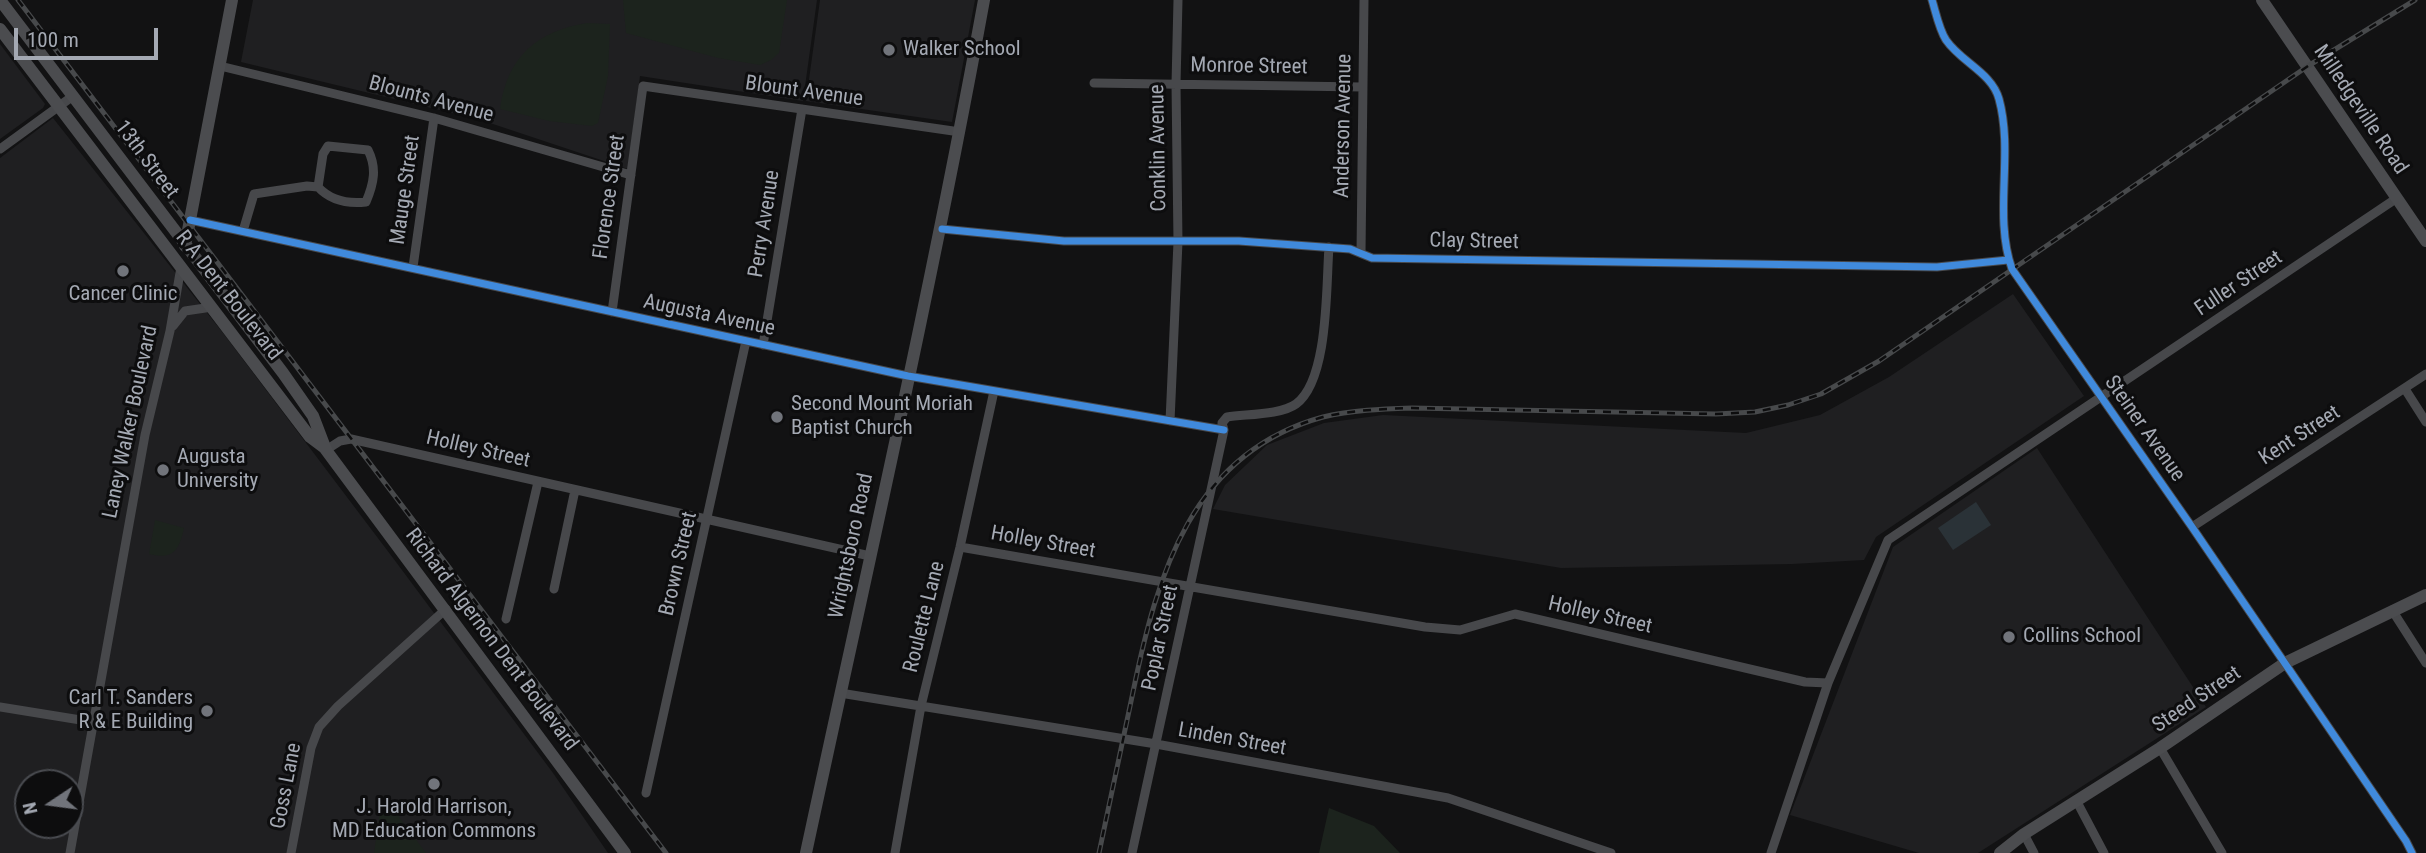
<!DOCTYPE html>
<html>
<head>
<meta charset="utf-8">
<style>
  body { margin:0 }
  #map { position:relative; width:2426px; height:853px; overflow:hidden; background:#121213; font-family:"Roboto Condensed",sans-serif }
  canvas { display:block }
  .north { position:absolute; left:14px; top:769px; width:70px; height:70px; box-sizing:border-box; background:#0d0d0e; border:2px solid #494b50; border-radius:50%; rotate:257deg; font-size:19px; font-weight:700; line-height:28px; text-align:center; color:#a4a9b3 }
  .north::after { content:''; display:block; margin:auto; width:24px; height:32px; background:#71747b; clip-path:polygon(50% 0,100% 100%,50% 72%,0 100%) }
  .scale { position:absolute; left:14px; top:28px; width:144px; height:32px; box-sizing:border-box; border:4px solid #a4a9b3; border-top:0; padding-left:9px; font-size:21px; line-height:24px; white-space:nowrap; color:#a4a9b3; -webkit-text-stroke:5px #0d0d0e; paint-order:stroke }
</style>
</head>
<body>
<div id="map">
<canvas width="2426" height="853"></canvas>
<div class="north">N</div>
<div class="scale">100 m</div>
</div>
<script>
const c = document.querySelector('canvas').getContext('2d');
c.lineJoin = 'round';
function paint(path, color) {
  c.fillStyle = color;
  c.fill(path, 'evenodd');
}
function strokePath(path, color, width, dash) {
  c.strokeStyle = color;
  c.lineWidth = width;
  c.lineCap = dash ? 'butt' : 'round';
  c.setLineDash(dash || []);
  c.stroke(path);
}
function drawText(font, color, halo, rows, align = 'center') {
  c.font = font + ' "Roboto Condensed",sans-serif';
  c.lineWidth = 6;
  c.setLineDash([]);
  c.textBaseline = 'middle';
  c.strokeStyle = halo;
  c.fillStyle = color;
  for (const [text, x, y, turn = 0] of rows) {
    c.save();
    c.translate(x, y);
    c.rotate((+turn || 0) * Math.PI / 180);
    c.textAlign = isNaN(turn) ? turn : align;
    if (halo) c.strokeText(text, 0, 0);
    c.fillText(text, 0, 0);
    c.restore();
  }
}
const built = new Path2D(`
  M253,0H817L803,101L640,76L628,169L481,120L241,62Z
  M820,0H975L952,122L806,101Z
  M0,44L45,104L43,108L0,139Z
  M53,118L223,333L396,562L553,773L608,853H0V158ZM28,783H70V825H28Z
  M2013,294L2084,396L1876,537L1864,560L1792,564L1561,568L1213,509L1225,485L1267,445L1324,423L1383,415L1746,433L1820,415L1889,377Z
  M2037,448L2206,707L1978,853H1919L1790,815L1893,547Z`);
const green = new Path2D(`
  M623,0H787L779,53L771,60L760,65L718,58L626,33Z
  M587,23L610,24L608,76L598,123L592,126L549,121L500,109C507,57 537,31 587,23Z
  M155,520L184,528C179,551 173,560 149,554Z
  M381,804L390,805L426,853H374Z
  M1329,808L1374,826L1400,853H1319Z`);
const water = new Path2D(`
  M1976,502L1991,525L1953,550L1938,528Z`);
const street = new Path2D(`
  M1932,0C1936,13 1939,29 1946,40C1961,62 1992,73 1999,99C2014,154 1993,215 2012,269L2192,527L2406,841L2412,853
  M220,66L434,118L631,175
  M1094,83L1362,87
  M0,149L73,96
  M190,220L908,376L1224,430
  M942,229L1064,241H1239L1350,249L1372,258L1937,267L2008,260
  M243,231L254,194L307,186L318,187C331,201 348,204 366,202C374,183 377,168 368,150L328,146L323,154L318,187
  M1361,253L1364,0
  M413,267L434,118
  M612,312L643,86L960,132
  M173,326L185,311L212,307
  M763,345L802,109
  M2405,389L2426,422
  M1170,421L1178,242L1176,84L1178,0
  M326,450L340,441L351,439L870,556
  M2192,527L2426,374
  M960,547L1425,627L1460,630L1515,614L1805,682L1828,683
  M554,589L575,490
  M2392,610L2426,663
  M506,619L538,482
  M840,693L1156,744L1448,798L1611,853
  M0,707L93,722
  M2160,748L2222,853
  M646,793L746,341
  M2076,800L2104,853
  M2024,834L2034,853
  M70,853L145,435L170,331L181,267
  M291,853L311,748L319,727L338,706L446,609
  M895,853L921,706L960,547L994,391
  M1132,853L1224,430L1222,423L1227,417C1246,414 1281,415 1296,404C1329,380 1326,285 1329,247
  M1771,853L1828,683L1888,540L2397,198`);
const secondary = new Path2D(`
  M0,0L283,373L313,416L326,450L625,853
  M2262,0L2426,241
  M0,29L310,437L326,449
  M185,246L232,0
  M806,853C867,569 932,286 984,0
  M2000,853L2024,834L2160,748L2285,663L2426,595`);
const rail = new Path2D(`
  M18,0L666,853
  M1099,853C1110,799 1122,746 1133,692C1157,575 1191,453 1323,417C1352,410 1382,409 1412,408L1716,414L1755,412L1788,405L1821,394L1879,361L2308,66L2415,0`);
const cycleway = new Path2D(`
  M1932,0C1936,13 1939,29 1946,40C1961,62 1992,73 1999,99C2014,154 1993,215 2012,269L2192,527L2406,841L2412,853
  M190,220L908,376L1224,430
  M942,229L1064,241H1239L1350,249L1372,258L1937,267L2008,260`);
const markers = [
  [889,50,7,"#71747b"],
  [123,271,7,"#71747b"],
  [777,417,7,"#71747b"],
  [163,470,7,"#71747b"],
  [2009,637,7,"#71747b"],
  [207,711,7,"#71747b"],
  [434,784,7,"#71747b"]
];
const poiNames = [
  ["Walker School",903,50],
  ["Cancer Clinic",123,295,"center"],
  ["Second Mount Moriah",791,405],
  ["Baptist Church",791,429],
  ["Augusta",177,458],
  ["University",177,482],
  ["Collins School",2023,637],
  ["Carl T. Sanders",193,699,"right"],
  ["R & E Building",193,723,"right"],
  ["J. Harold Harrison,",434,808,"center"],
  ["MD Education Commons",434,832,"center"]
];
const streetNames = [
  ["Monroe Street",1249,67,1],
  ["Blount Avenue",804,92,8],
  ["Blounts Avenue",431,100,15],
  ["Milledgeville Road",2360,110,56],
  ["Anderson Avenue",1344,126,-89],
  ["Conklin Avenue",1159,148,-91],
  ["13th Street",146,160,53],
  ["Mauge Street",406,190,-82],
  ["Florence Street",610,197,-82],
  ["Perry Avenue",765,224,-81],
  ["Clay Street",1474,242,1],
  ["Fuller Street",2239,284,-34],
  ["R A Dent Boulevard",228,296,52],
  ["Augusta Avenue",709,316,12],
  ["Laney Walker Boulevard",131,422,-78],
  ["Steiner Avenue",2144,429,55],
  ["Kent Street",2300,436,-33],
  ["Holley Street",478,450,13],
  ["Holley Street",1043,543,10],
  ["Wrightsboro Road",852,546,-78],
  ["Brown Street",679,564,-77],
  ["Holley Street",1600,616,13],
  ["Roulette Lane",925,617,-76],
  ["Poplar Street",1161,638,-78],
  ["Richard Algernon Dent Boulevard",491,640,53],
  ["Steed Street",2197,700,-34],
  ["Linden Street",1232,740,10],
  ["Goss Lane",287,786,-79]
];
paint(built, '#1f1f21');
paint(green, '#1c231d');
paint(water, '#2a3237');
strokePath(street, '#47484b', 9);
strokePath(secondary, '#4b4c4f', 12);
strokePath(rail, '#47494b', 5);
strokePath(rail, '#0d0d0e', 2.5, [8]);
strokePath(cycleway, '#408adc', 7);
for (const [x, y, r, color] of markers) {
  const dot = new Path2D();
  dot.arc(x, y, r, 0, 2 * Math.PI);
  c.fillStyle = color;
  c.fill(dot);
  strokePath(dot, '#0d0d0e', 2.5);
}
drawText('21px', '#a4a9b3', '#0d0d0e', poiNames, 'left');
drawText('21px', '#a4a9b3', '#0d0d0e', streetNames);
</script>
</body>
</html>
